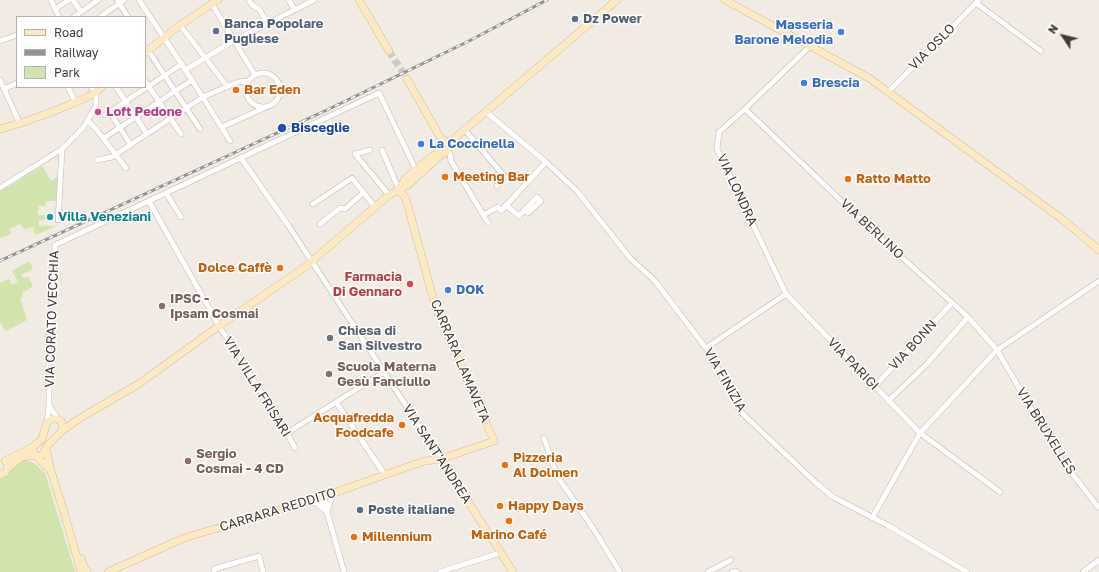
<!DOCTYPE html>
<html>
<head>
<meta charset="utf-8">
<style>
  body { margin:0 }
  #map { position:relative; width:1099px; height:572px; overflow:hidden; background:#f1ebe3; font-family:"Golos Text",sans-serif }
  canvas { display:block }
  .legend { position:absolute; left:16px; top:16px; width:130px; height:72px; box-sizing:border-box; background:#fff; border:1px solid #b3b1ad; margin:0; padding:5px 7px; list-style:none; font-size:12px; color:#423b33 }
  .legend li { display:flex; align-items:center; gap:8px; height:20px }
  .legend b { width:20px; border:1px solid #b3b1ad }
  .north { position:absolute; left:1043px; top:16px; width:40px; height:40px; -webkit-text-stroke:3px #fff; paint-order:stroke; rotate:305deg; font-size:11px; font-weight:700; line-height:16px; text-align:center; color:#423b33 }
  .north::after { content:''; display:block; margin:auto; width:14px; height:18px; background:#423b33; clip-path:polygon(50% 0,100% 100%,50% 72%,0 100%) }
</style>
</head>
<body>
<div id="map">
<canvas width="1099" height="572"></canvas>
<ul class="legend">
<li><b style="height:5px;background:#fce9c1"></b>Road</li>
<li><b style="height:5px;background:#939393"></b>Railway</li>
<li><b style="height:11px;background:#d0e4ac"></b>Park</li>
</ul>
<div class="north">N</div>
</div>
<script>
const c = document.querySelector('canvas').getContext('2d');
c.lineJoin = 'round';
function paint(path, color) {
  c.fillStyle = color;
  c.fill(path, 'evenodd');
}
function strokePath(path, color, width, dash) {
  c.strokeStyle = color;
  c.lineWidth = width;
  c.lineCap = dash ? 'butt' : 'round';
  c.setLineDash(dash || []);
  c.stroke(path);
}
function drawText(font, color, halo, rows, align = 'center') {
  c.font = font + ' "Golos Text",sans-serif';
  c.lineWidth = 3;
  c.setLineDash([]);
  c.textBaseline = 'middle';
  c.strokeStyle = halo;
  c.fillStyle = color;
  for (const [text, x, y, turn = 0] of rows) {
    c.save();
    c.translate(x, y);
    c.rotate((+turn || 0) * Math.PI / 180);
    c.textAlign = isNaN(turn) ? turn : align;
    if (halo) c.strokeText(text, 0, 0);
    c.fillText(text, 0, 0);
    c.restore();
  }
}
const green = new Path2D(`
  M42,166L51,181L58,177L56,201H46L45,206H39L37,215H45V220H39V226H56L35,235L33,227L24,229L20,224L9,229L11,234L0,238V192Z
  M29,261L33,269L21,275L24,278L28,276L33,286L28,290L22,292L23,296L20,298L27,320L6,331L0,322V283L9,279L12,285L18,282L12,271Z
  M22,459L34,463L45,473L75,572H0V480Z`);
const secondaryTunnel = new Path2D(`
  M389,51L407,79`);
const street = new Path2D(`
  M51,0L59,17
  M73,0L81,12
  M117,0L128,17
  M139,0L192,80L230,141
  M249,0L252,5L259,9L267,23
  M289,0L294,9
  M976,3L1041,51
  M212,4L255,75
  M55,9L69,0
  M74,17L98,0
  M100,17L124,0
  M180,25L227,86
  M0,41L17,35
  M810,46L745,109L719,132L717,149L786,294L920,433L1000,492
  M148,50L200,129
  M185,70L235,40L314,0
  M246 90a17 17 0 1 1 34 0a17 17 0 1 1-34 0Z
  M0,80L20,124
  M145,81L181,134
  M68,87L75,102
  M116,87L147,134
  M4,89L17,83
  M888,92L979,0
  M745,109L875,233L968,317L997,350L1060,458L1099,508
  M109,111L131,145
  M486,112L546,162L577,191L630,258L655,281L712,356L730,393L741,412L763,433L816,483L833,497L887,525L967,572
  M105,115L182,64
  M88,121L96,129L126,168
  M222,127L264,108
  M465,130L505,177L497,186
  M104,138L192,80
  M370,150L355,154L389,195
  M382,150L399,190
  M448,151L450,154L451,161L488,223
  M241,158L288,225L441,459
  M97,160L112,157L203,97L238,82L248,81
  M0,188L62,149L83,128L96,106V93L91,87
  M166,193L181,217
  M149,201L219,326L287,433L295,448
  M313,204L352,178L375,207
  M506,205L519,216L537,197L541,201L528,213L525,210
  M483,215L498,207L501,211L546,162
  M58,220L62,149
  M320,224L340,208L345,209L363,193
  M706,348L786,294
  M875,386L952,303
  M888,401L926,365L968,317
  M336,402L385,475
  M49,406L58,419
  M47,422L49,406V340L55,245L379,93L416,170
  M287,433L384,372
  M544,438L557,476L593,528L620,572
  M322,497L327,504V512L323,505Z
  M308,502L316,503L327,512L332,496L336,493
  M327,512L344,572
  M872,518L920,433L997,350L1099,281
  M215,572L214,569L259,556L263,572
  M440,572L500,553
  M708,572L731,560
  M732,572L735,571L737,572
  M1083,572L1099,560`);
const secondary = new Path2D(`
  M359,0L389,51
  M725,0L869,78L1062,219L1099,250
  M145,53L180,25L218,0
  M407,79L443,142
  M0,129C20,124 39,117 59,109C74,103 90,98 102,87
  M456,137L617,0
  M399,190L405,179L440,150L443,142L447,141L450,146L446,153L441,152
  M52,419H58L62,422V431L48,445L42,455L37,457L33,452V447L42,439L47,422Z
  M62,431L77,420L140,383L219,326L305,267L389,195L408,185L443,153
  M46,448L51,471L64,512L81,572
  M37,457L51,471
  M441,459L513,572
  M5,461L33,447
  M8,468L22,457L35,455
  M0,475L6,472L8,468L7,463
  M81,558L84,567L88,572
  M108,572L184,538L322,497L410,466L425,461L441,459L494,441L436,309L406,199L399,190`);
const rail = new Path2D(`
  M0,261L329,109L467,42L547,0`);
const markers = [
  [575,19,4,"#5c6f8a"],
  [216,31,4,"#5c6f8a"],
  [841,32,4,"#3f7fe0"],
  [804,83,4,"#3f7fe0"],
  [236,90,4,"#e8710a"],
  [98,112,4,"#d1479c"],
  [282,128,5,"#1a4fb4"],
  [421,144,4,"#3f7fe0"],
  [445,177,4,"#e8710a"],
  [848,179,4,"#e8710a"],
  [50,217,4,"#0f9aa8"],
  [280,268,4,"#e8710a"],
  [410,284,4,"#e0444e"],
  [448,290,4,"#3f7fe0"],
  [162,306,4,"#8d6e63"],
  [330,338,4,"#6b7280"],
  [329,374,4,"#8d6e63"],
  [402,425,4,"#e8710a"],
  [188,461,4,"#8d6e63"],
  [505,465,4,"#e8710a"],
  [500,506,4,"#e8710a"],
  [360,510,4,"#5c6f8a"],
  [509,521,4,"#e8710a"],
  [354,537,4,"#e8710a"]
];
const serviceNames = [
  ["Dz Power",583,19],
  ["Banca Popolare",224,24],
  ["Pugliese",224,39],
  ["Poste italiane",368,510]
];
const shopNames = [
  ["Masseria",833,25,"right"],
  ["Barone Melodia",833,40,"right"],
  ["Brescia",812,83],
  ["La Coccinella",429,144],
  ["DOK",456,290]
];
const streetNames = [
  ["VIA OSLO",932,47,-45],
  ["VIA LONDRA",737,190,65],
  ["VIA BERLINO",872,229,43],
  ["VIA CORATO VECCHIA",52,319,-88],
  ["VIA BONN",913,345,-47],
  ["CARRARA LAMAVETA",460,361,67],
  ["VIA PARIGI",853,364,46],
  ["VIA FINIZIA",725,380,60],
  ["VIA VILLA FRISARI",257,387,58],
  ["VIA BRUXELLES",1046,431,58],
  ["VIA SANT'ANDREA",437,454,57],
  ["CARRARA REDDITO",278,510,-17]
];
const foodNames = [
  ["Bar Eden",244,90],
  ["Meeting Bar",453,177],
  ["Ratto Matto",856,179],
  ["Dolce Caffè",272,268,"right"],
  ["Acquafredda",394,418,"right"],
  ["Foodcafe",394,433,"right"],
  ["Pizzeria",513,458],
  ["Al Dolmen",513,473],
  ["Happy Days",508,506],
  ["Marino Café",509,535,"center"],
  ["Millennium",362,537]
];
const hotelNames = [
  ["Loft Pedone",106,112]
];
const transitNames = [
  ["Bisceglie",291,128]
];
const cultureNames = [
  ["Villa Veneziani",58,217]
];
const healthNames = [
  ["Farmacia",402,277],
  ["Di Gennaro",402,292]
];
const educationNames = [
  ["IPSC -",170,299],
  ["Ipsam Cosmai",170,314],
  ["Scuola Materna",337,367],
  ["Gesù Fanciullo",337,382],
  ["Sergio",196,454],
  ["Cosmai - 4 CD",196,469]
];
const worshipNames = [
  ["Chiesa di",338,331],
  ["San Silvestro",338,346]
];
paint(green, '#d0e4ac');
strokePath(secondaryTunnel, '#cec8c0', 7, [7, 3.5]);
strokePath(street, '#bfb5a9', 6);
strokePath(secondary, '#d0bb94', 8);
strokePath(street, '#fff', 5);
strokePath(secondary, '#fce9c1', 7);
strokePath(rail, '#939393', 3);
strokePath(rail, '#fff', 1.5, [4.5]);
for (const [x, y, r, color] of markers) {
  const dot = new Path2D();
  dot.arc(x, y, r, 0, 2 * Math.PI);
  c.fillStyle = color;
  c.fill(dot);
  strokePath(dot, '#fff', 1.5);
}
drawText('bold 13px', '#4e5e75', '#fff', serviceNames, 'left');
drawText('bold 13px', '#366cbe', '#fff', shopNames, 'left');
drawText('13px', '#423b33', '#fff', streetNames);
drawText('bold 13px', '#c56008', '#fff', foodNames, 'left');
drawText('bold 13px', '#b23c85', '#fff', hotelNames, 'left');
drawText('bold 13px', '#164399', '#fff', transitNames, 'left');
drawText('bold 13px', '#0d838f', '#fff', cultureNames, 'left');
drawText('bold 13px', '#be3a42', '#fff', healthNames, 'right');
drawText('bold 13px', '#785e54', '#fff', educationNames, 'left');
drawText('bold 13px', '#5b616d', '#fff', worshipNames, 'left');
</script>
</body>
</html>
